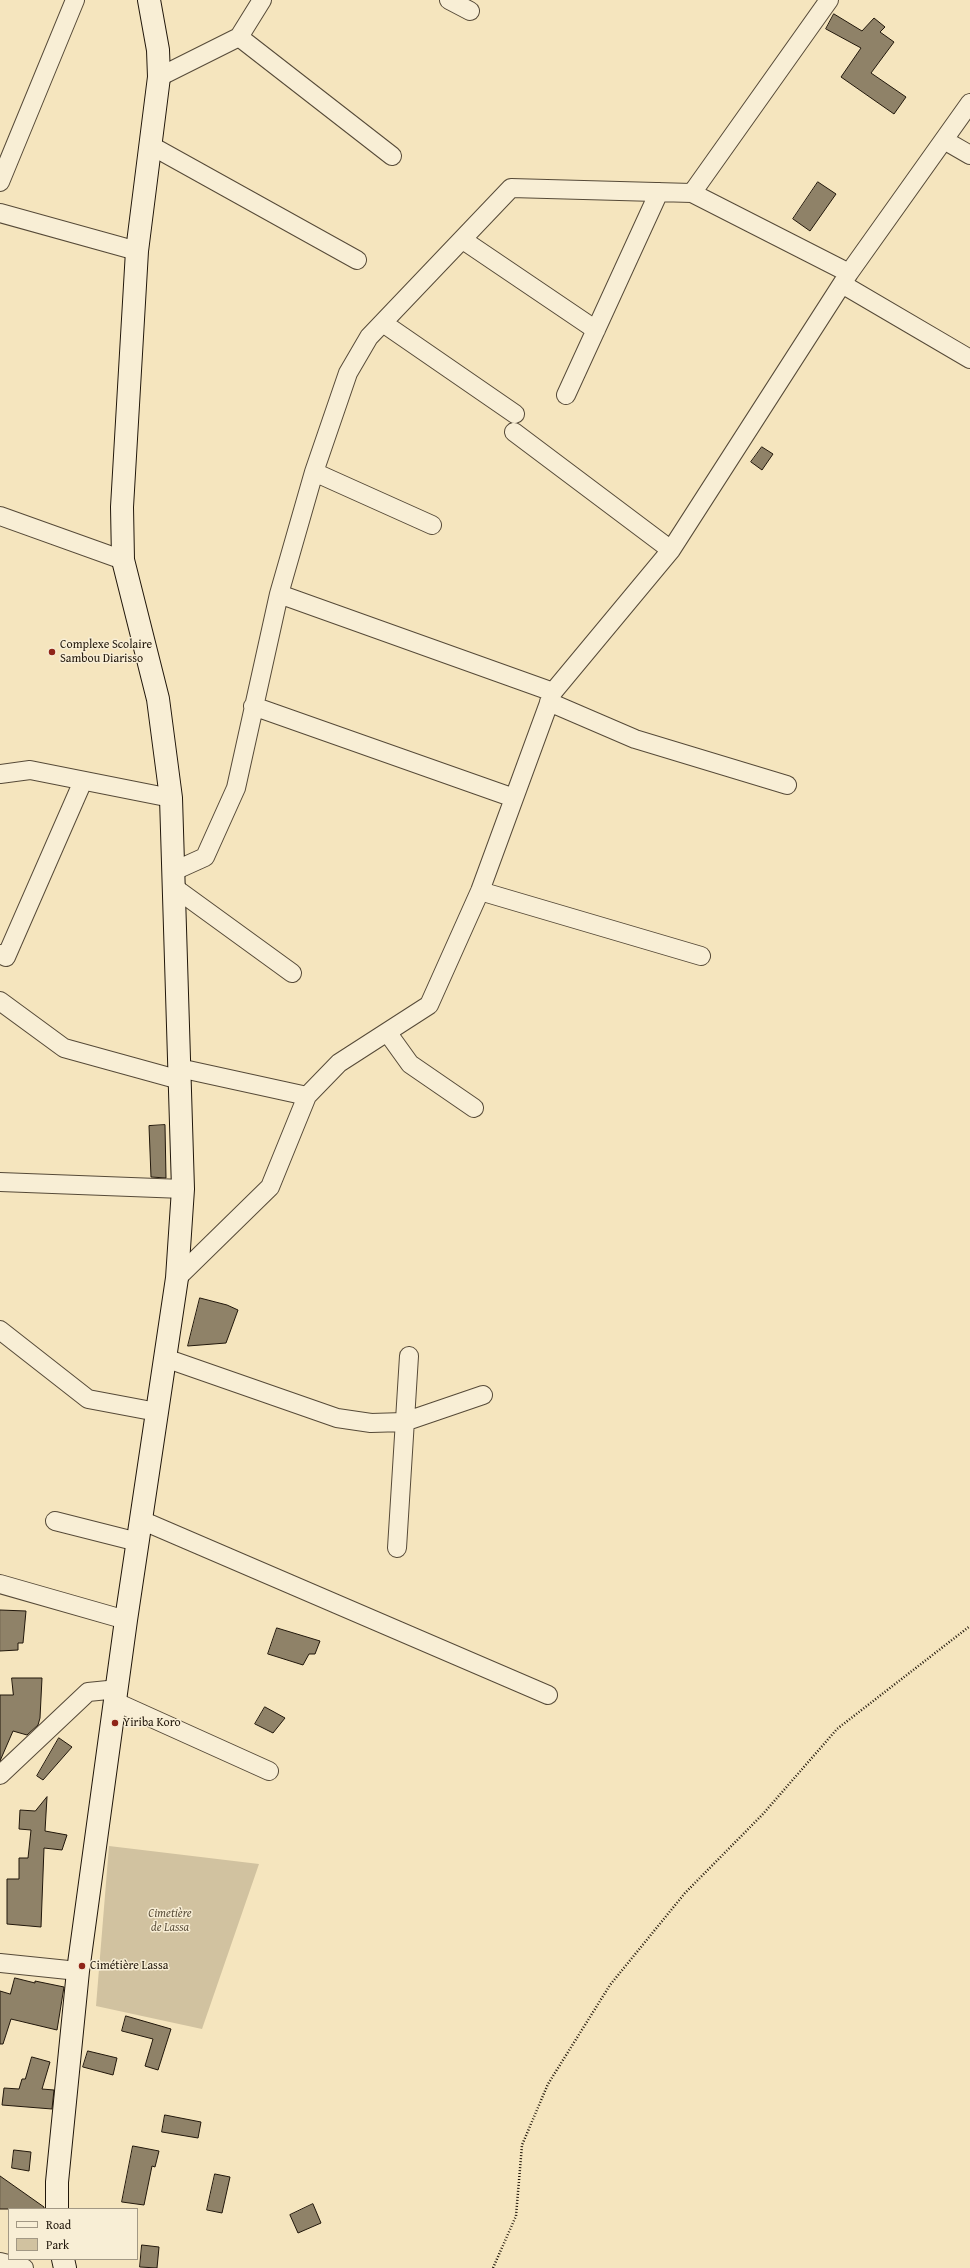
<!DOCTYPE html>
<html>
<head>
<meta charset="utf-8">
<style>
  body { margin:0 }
  #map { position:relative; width:970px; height:2268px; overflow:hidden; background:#f5e5be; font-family:"Gentium Book Plus",serif }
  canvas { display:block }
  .legend { position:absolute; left:8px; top:2208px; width:130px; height:52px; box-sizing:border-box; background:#f8eed5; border:1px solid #a29884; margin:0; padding:5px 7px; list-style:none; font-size:12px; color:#21170b }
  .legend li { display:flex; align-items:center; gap:8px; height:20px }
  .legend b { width:20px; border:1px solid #a29884 }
</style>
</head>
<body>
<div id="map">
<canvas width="970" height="2268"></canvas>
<ul class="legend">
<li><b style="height:5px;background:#f8eed5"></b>Road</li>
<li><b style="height:11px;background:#d1c2a0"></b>Park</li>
</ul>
</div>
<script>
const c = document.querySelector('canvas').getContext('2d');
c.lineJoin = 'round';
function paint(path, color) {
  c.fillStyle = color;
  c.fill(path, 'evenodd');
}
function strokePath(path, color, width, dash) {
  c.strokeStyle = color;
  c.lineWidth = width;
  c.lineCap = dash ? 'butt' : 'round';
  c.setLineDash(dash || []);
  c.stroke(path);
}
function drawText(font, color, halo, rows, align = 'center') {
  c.font = font + ' "Gentium Book Plus",serif';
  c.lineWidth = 3;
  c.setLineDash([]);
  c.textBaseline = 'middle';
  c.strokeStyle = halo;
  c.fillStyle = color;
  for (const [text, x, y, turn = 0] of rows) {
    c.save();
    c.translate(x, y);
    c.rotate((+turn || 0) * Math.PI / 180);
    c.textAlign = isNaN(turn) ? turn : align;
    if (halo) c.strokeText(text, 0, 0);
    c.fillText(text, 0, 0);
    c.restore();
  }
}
const green = new Path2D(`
  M109,1846L259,1864L202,2029L96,2006Z`);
const building = new Path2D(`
  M834,14L862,31L874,18L885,27L880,32L894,42L871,73L906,97L894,114L841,77L861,48L826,29Z
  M818,182L836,194L810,231L793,219Z
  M762,447L773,454L762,470L751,462Z
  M165,1125L166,1178L151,1177L149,1126Z
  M200,1298L227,1305L238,1310L226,1343L188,1346Z
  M0,1610L26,1611L23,1643H18V1650L0,1651Z
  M277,1628L320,1641L315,1654H309L303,1665L268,1654Z
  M12,1678H42L40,1718L38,1725L27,1735L13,1731L0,1761V1695H13Z
  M265,1707L285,1718L273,1733L255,1724Z
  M59,1738L72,1747L43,1780L37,1776Z
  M47,1797L45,1831L67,1835L62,1850L44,1848L41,1927L7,1924V1879H19V1858H28L31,1830L19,1829L20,1810L35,1811Z
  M15,1978L35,1983V1981L64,1987L57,2030L11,2019L3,2044H0V1991L10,1994Z
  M126,2016L171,2029L158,2070L145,2066L153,2039L122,2031Z
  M88,2051L117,2058L113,2075L83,2067Z
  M32,2057L50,2062L42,2089L54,2090L52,2109L2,2105L4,2088L19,2089L22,2079H25Z
  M165,2115L201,2122L198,2138L162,2132Z
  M133,2146L159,2151L155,2167L152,2166L144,2205L122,2202Z
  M14,2150L31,2152L29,2171L12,2168Z
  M215,2174L230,2177L222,2213L207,2210Z
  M0,2176L44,2207V2209H0Z
  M313,2204L321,2223L298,2233L290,2215Z
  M142,2245L159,2247L157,2268L140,2267Z`);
const path = new Path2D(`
  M493,2268L516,2216L522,2145L548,2084L610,1985L685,1893L763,1814L837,1729L970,1626`);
const street = new Path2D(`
  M449,0L470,11
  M239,37L392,156
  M159,77L239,37L262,0
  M944,140L970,155
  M150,145L357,260
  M0,182L75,0
  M692,193L829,0
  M0,213L137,251
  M463,240L596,330
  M842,284L970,359
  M383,323L515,414
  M566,395L659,192
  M514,432L671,550
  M314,472L432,525
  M0,516L123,560
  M279,594L553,692
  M549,702L635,739L787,785
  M253,706L514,798
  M0,774L30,770L171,798
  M174,871L205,857L236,788L279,594L314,472L348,373L369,337L511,188L692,193L849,273
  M175,888L292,973
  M480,891L701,956
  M0,954L6,957L83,781
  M0,1001L64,1048L180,1080
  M387,1032L410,1064L474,1108
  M179,1068L307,1096
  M0,1182L183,1189
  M177,1278L270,1187L307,1096L339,1063L429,1005L480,891L553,692L671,550L849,273L970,103
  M0,1330L88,1399L157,1412
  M165,1358L337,1418L371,1423L404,1422L483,1395
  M141,1520L548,1695
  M55,1521L138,1542
  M397,1548L409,1356
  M0,1584L126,1620
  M116,1702L269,1771
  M0,1775L88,1692L118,1689
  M0,1963L78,1971
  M0,2262L24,2268`);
const secondary = new Path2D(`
  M57,2209V2182L78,1971L126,1620L177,1278L183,1189L171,798L158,699L123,560L122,507L137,251L159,77L158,50L149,0
  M63,2259L65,2268`);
const markers = [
  [52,652,4,"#8f2418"],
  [115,1723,4,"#8f2418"],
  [82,1966,4,"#8f2418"]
];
const poiNames = [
  ["Complexe Scolaire",60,645],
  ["Sambou Diarisso",60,659],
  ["Yiriba Koro",123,1723],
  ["Cimétière Lassa",90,1966]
];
const parkNames = [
  ["Cimetière",170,1914],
  ["de Lassa",170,1928]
];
paint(green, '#d1c2a0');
paint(building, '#8f8268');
strokePath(building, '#21170b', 1);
strokePath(street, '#564a38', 20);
strokePath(secondary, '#21170b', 24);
strokePath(path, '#21170b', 2.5, [1, 2]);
strokePath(street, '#f8eed5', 18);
strokePath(secondary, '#f8eed5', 22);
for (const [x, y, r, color] of markers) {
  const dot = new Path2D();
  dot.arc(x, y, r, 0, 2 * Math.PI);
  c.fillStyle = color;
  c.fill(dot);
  strokePath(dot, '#f8eed5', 1.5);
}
drawText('12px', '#21170b', '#f8eed5', poiNames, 'left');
drawText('italic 12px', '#5f533f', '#f8eed5', parkNames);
</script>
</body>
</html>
